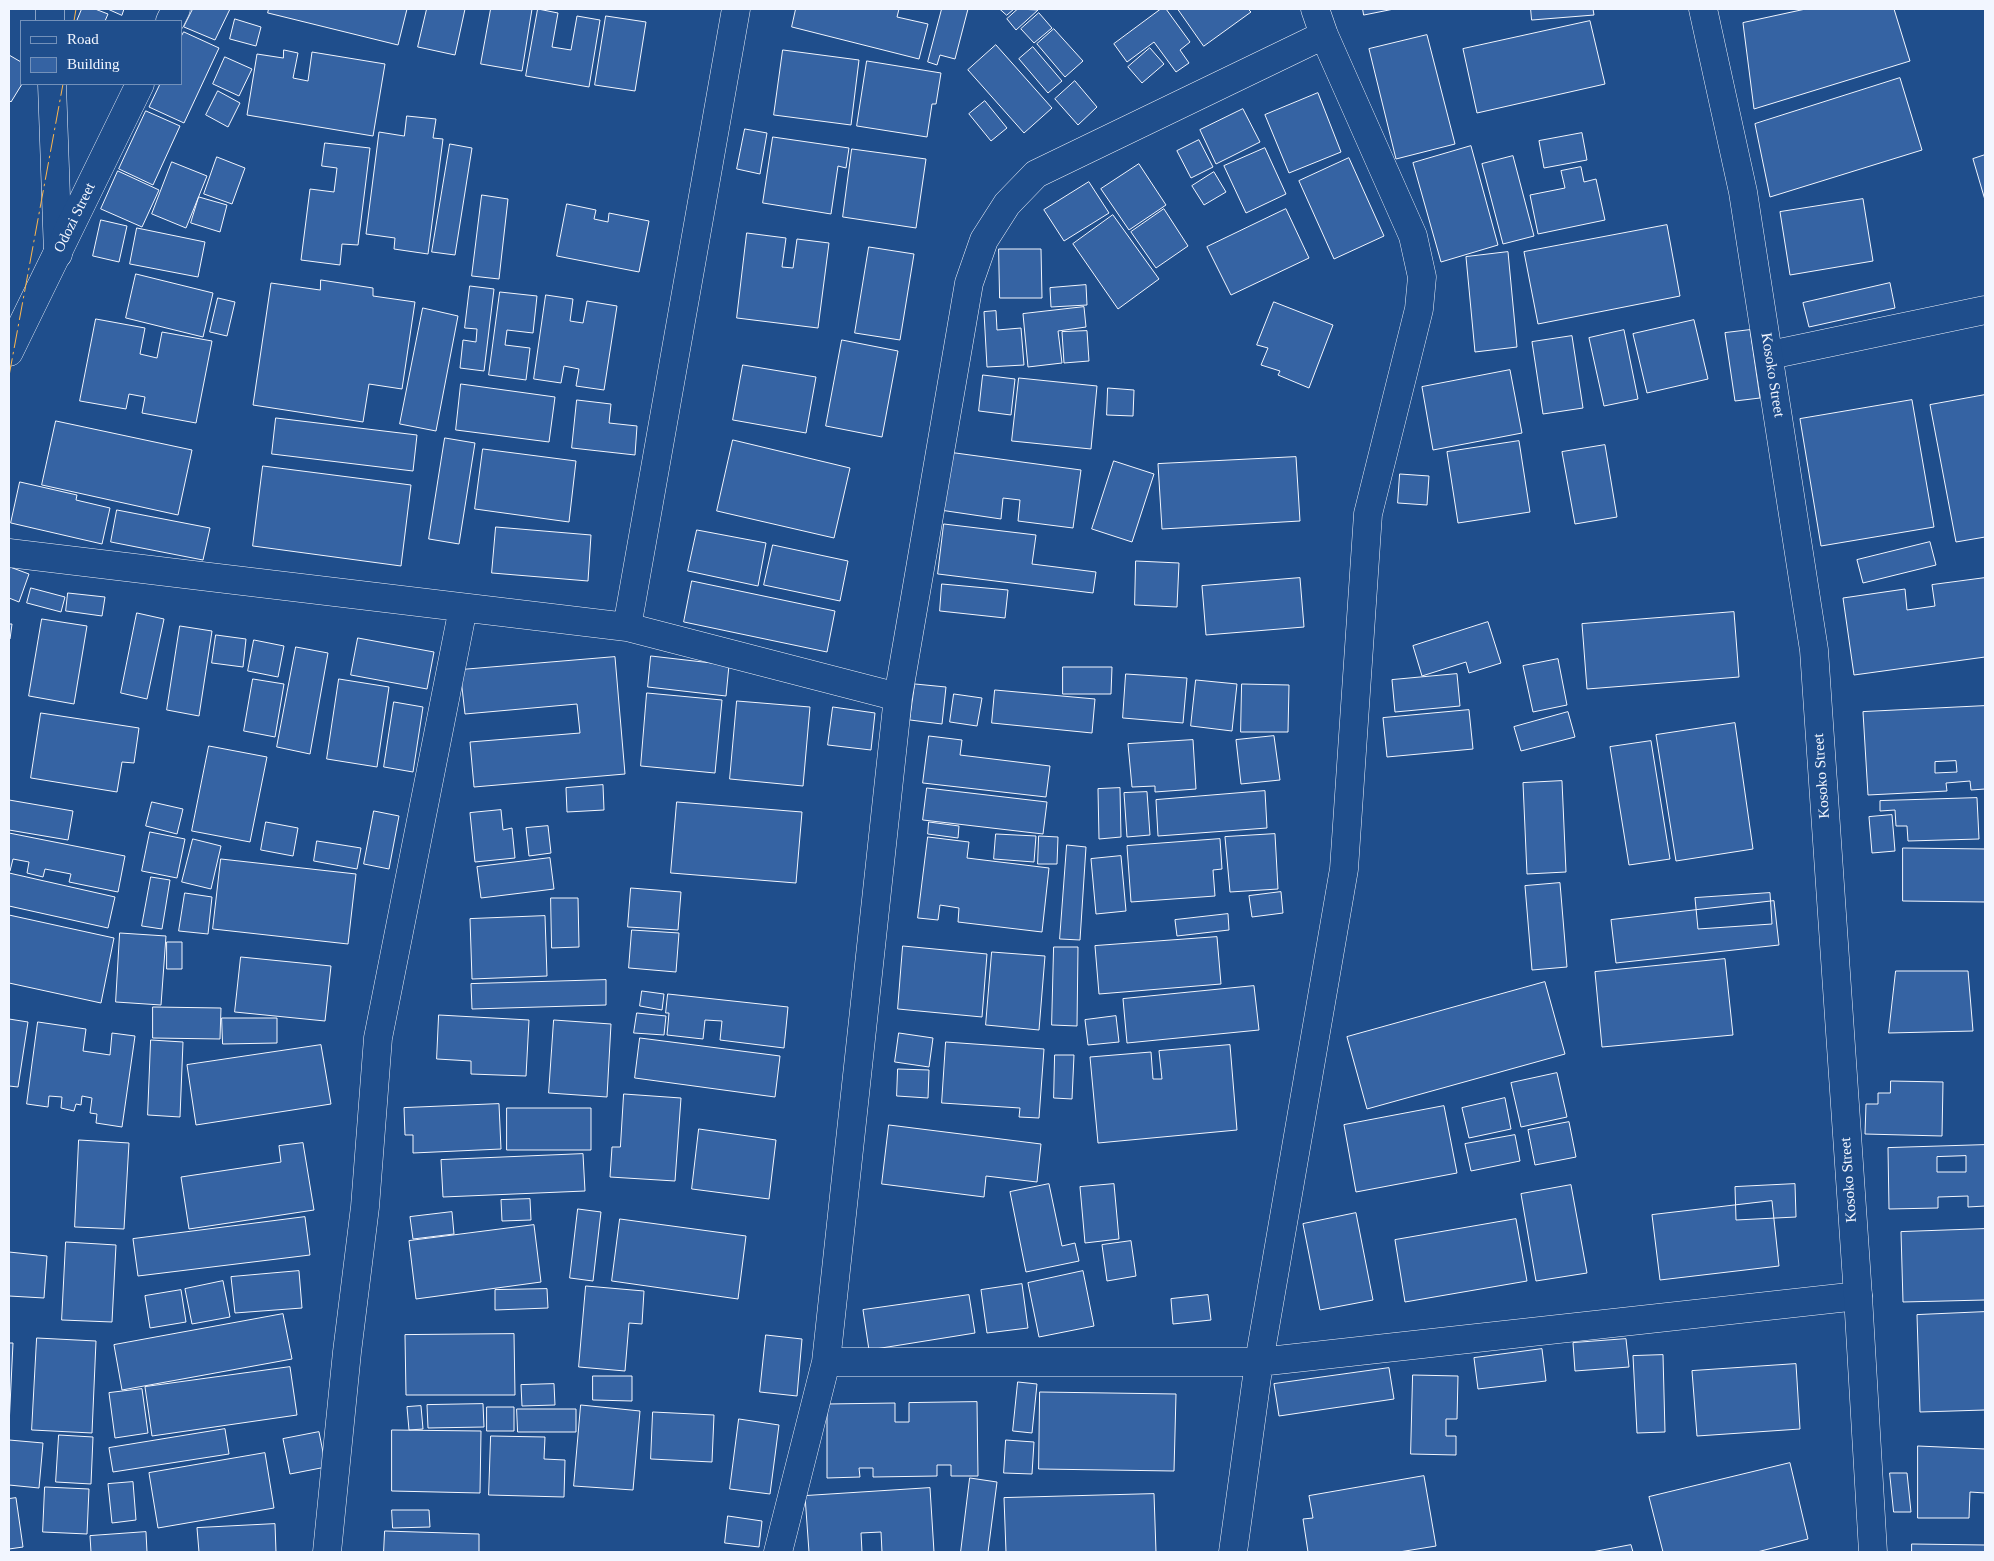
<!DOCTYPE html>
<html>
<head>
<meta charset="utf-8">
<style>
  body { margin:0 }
  #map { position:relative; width:1994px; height:1561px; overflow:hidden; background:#1f4e8c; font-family:Georgia,serif }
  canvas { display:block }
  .frame { position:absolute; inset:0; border:10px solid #f2f6ff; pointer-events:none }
  .legend { position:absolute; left:20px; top:20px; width:162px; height:65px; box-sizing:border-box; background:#1f4e8c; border:1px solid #7391ba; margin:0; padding:6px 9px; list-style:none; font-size:15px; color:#f2f6ff }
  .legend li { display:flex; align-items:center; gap:10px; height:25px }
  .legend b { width:25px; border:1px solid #7391ba }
</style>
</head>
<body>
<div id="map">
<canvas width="1994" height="1561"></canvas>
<div class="frame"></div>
<ul class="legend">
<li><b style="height:6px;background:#1f4e8c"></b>Road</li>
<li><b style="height:14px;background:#3563a3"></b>Building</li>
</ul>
</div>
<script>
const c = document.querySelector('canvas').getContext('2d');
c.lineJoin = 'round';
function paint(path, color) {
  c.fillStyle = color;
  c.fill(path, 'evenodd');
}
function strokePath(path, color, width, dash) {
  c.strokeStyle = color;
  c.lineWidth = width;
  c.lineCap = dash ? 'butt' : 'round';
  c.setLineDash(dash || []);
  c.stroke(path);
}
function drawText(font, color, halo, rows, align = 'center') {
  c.font = font + ' Georgia,serif';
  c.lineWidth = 4;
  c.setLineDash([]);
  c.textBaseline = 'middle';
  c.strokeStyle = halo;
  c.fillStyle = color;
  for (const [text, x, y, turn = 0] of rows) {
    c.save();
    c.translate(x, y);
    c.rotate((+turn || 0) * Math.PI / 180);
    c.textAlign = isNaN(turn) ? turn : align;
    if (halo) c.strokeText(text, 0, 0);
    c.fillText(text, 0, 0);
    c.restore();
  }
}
const building = new Path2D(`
  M82,9H95L108,14L105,21H77Z
  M108,9H124L122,15Z
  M193,9H230L215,40L184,27Z
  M269,9H407L398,45L268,13Z
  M427,9H465L455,55L418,47Z
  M491,9H532L522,71L481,64Z
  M538,9L558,13L552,47L571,50L577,16L600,20L589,87L526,76Z
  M796,9H899L897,17L928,24L919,59L792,27Z
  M942,9H968L955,59L940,55L937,65L928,62Z
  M1000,9H1014L1007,15Z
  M1018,9L1038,10L1016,30L1007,19Z
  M1161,9H1166L1190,42L1180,50L1189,63L1176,72L1154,42L1127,62L1114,44Z
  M1178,9H1248L1251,12L1204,46Z
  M1363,9H1394L1364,15Z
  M1531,9H1593L1594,15L1532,20Z
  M1806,9H1894L1910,61L1754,109L1743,23Z
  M1039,13L1052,28L1034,43L1021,29Z
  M606,16L646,22L635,91L595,85Z
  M235,19L261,27L256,46L230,39Z
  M1590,21L1605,84L1477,113L1463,49Z
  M1054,29L1083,61L1065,77L1037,44Z
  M184,32L219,48L184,123L149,107L160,84H181V37Z
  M1427,35L1455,144L1396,159L1369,49Z
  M996,45L1052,108L1024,133L968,70Z
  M1033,47L1062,81L1048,93L1019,59Z
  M1150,48L1164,64L1142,83L1128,67Z
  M284,50L298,53L293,78L308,81L312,52L385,64L373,136L247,115L257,54L283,58Z
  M783,50L859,60L851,125L774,115Z
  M9,55L21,62L22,84L11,102L9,100Z
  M225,57L252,69L239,96L213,84Z
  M867,61L941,73L936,104H932L927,137L857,126Z
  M1900,78L1922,150L1770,197L1755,124Z
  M1075,81L1097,107L1078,125L1055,99Z
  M218,91L240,103L228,127L206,115Z
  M1318,93L1341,152L1289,173L1265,115Z
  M985,101L1007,128L991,141L969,114Z
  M1243,109L1260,142L1216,164L1200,130Z
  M146,111L180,126L153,185L119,169Z
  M407,116L436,119L433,138L443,139L428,254L394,249L395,238L366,234L379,132L404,136Z
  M745,129L767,133L760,174L737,169Z
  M1582,133L1587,160L1544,168L1539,141Z
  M773,137L849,148L846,168L838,166L831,214L763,203Z
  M1199,140L1213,167L1191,178L1177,151Z
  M325,143L370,148L358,245L342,244L340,265L301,260L310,189L334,192L337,168L322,166Z
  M450,144L472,148L455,255L432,252Z
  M1471,146L1498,245L1441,262L1413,163Z
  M1265,148L1286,194L1246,213L1224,166Z
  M852,149L926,159L916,228L843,217Z
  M1985,155V200L1973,159Z
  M1513,156L1534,236L1503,244L1482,164Z
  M217,157L245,168L232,204L204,194Z
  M1349,158L1384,236L1334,259L1299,181Z
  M172,162L207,176L186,228L152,214Z
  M1139,164L1166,205L1129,230L1101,189Z
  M1581,167L1584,182L1596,179L1605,220L1538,234L1530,195L1565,188L1561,171Z
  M118,171L159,190L142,227L101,209Z
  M1214,172L1226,192L1204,205L1192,186Z
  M1089,182L1109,213L1064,241L1044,210Z
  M482,195L508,199L499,279L472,276Z
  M199,197L227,205L220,232L191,223Z
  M1863,199L1873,261L1790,275L1780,212Z
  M567,204L596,210L594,219L608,222L609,213L649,221L639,272L557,256Z
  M1164,209L1188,246L1156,268L1131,232Z
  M1286,209L1309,258L1231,295L1207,247Z
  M1113,215L1159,279L1118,309L1073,244Z
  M101,220L127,226L119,262L93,256Z
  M1667,225L1680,296L1538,324L1524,252Z
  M137,228L205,242L198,277L130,264Z
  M747,233L786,238L782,267L793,268L797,239L829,243L818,328L737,318Z
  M869,247L914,254L900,340L855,333Z
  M999,249H1041L1042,298H1000Z
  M1508,252L1517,347L1475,352L1466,257Z
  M136,274L213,293L203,337L126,318Z
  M321,280L373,288V296L415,302L402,389L369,384L363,422L253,405L271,283L320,290Z
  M1890,283L1895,308L1809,327L1803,303Z
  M1086,285L1087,305L1051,307L1050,288Z
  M470,286L494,289L484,371L460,368L463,340L476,342L477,329L465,328Z
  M500,292L537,296L533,333L507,330L505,345L530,348L526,380L489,375Z
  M546,295L573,299L570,321L583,323L587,301L617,306L604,390L576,386L579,369L564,366L561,383L534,379Z
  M218,298L235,302L227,336L210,332Z
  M1274,302L1333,325L1309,388L1278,375L1280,371L1261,365L1268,348L1257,345Z
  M1084,307L1086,327L1058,331L1062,363L1028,367L1023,314Z
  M423,308L458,316L436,431L400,424Z
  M996,311L997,330L1021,328L1024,365L987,367L984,312Z
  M96,319L145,328L140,354L157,358L162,332L212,341L196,423L142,413L145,397L129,394L126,409L80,401Z
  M1694,320L1708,379L1647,393L1633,334Z
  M1624,330L1638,399L1604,406L1589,338Z
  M1750,330L1760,398L1735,401L1725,333Z
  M1087,331L1089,361L1064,363L1062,332Z
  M1572,336L1583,408L1543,414L1532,342Z
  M842,340L898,351L882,437L826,426Z
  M743,365L816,377L806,433L733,420Z
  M1510,370L1522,433L1433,450L1422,387Z
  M983,375L1015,379L1011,415L979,411Z
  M1019,378L1097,386L1091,449L1012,441Z
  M461,384L555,397L549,442L456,430Z
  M1108,388L1134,390L1133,416L1107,415Z
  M1985,395V537L1956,542L1930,405Z
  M577,400L611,404L609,423L637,426L635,455L572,448Z
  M1912,400L1934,527L1821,546L1800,419Z
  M276,418L417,435L413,471L272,454Z
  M56,421L192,450L178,515L42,485Z
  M445,438L475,443L459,544L429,539Z
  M733,440L850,468L834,538L717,511Z
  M1519,441L1530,512L1458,523L1447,452Z
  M1605,445L1617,517L1575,524L1562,452Z
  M483,449L576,461L569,522L475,509Z
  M948,452L1081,470L1073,528L1018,521L1020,500L1003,498L1001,519L940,510Z
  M1296,457L1300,521L1162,529L1158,464Z
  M1114,461L1154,474L1132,542L1092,529Z
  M263,466L411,485L401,566L253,546Z
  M1400,474L1429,476L1427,505L1398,503Z
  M20,482L77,495L76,500L110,508L102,544L11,523Z
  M117,510L210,528L203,560L111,542Z
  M944,524L1036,535L1032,564L1096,572L1093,593L938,574Z
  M496,527L591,535L588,581L492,573Z
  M697,530L766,543L758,586L688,571Z
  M1930,542L1936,565L1863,583L1857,560Z
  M773,545L848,561L840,601L764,585Z
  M1136,561L1179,563L1177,607L1135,605Z
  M10,567L29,574L19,602L9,598Z
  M1300,578L1304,627L1206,635L1202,586Z
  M1985,578V657L1854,675L1843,598L1905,589L1907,610L1935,606L1932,585Z
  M692,581L835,611L827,652L684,622Z
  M942,584L1008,590L1005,618L940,611Z
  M31,588L65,597L61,612L27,603Z
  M68,593L105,597L102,616L66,611Z
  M1734,612L1739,677L1587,689L1582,624Z
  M137,613L164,619L147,699L121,693Z
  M42,619L87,626L74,704L29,696Z
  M1488,622L1501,663L1469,673L1466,662L1422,676L1413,646Z
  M9,624H12L10,639H9Z
  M180,626L212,631L199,716L167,710Z
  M216,635L246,639L243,667L212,663Z
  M358,638L434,652L427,689L351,675Z
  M254,640L284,646L278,677L248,671Z
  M296,647L328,653L310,754L277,747Z
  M651,656L729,665L726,696L648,687Z
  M615,657L625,774L474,787L470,742L580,733L577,704L465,714L460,670Z
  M1558,659L1567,705L1533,712L1523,666Z
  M1063,667H1112L1111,694H1063Z
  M1126,674L1187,678L1183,723L1123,718Z
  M1457,674L1460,706L1395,712L1392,680Z
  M253,679L284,684L275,737L244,731Z
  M339,679L389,687L377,767L327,759Z
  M1196,680L1237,684L1232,731L1191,726Z
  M915,684L946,687L942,724L910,720Z
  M1242,684L1289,685L1288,732H1241Z
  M995,690L1095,699L1092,733L992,723Z
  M647,693L722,700L715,773L641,766Z
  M954,694L982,698L977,726L950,722Z
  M737,701L810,707L803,786L730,779Z
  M394,702L423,707L413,772L384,767Z
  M1985,706V789L1971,790L1970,781L1946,783L1947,791L1868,795L1863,712ZM1956,761L1957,772L1935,773V762Z
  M833,707L875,713L871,750L828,745Z
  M1469,710L1473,749L1387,757L1383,718Z
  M1568,712L1575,737L1521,751L1514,727Z
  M41,713L139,728L134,763L122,762L117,792L31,778Z
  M1735,723L1753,849L1676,861L1656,735Z
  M929,736L962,740L960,755L1050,766L1046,797L923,783Z
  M1274,736L1280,780L1241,784L1236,740Z
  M1193,740L1196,789L1155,792V786L1132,787L1128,744Z
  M1651,741L1670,859L1629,865L1610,747Z
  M209,746L267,757L250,842L192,831Z
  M1562,781L1566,872L1527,874L1523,783Z
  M603,785L604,810L567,812L566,788Z
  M927,788L1047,802L1043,834L923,820Z
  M1120,788L1121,837L1099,839L1098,789Z
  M1265,791L1267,828L1158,836L1156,800Z
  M1147,792L1150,835L1127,837L1124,793Z
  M1977,798L1979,839L1908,841L1907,826H1896L1895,810L1880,811V801Z
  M9,800L73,811L68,840L9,830Z
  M152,802L183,809L177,834L146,826Z
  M677,802L802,812L796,883L671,873Z
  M501,810L503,830L512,828L515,858L475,862L470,813Z
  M374,811L399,816L389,869L364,864Z
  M1892,815L1895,851L1872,853L1869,817Z
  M266,822L298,828L293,856L261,850Z
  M929,822L959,826L958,838L928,834Z
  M548,826L551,853L529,856L526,828Z
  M150,832L185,839L177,878L142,871Z
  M9,833L125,856L118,892L69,882L71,874L45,869L43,877L27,873L29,862L13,859L10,871L9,870Z
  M996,834L1036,836L1034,862L994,859Z
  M1275,834L1278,889L1230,892L1225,837Z
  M1039,836L1058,837L1057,864H1038Z
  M928,837L969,842L967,858L1049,868L1042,932L958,922L959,908L940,905L938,920L918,918Z
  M193,839L221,846L211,889L182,882Z
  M1220,839L1222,869L1213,870L1215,896L1131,902L1127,846Z
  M317,841L361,848L357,869L314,861Z
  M1067,845L1086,847L1080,940L1060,939Z
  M1903,848L1985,849V902L1903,901Z
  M1121,856L1126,911L1096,914L1091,859Z
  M550,858L554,889L481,898L477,867Z
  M221,859L356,874L348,944L213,929Z
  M9,873L115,897L108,928L9,906Z
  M151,877L170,880L162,929L142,926Z
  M1560,883L1567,967L1532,970L1525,886Z
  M631,888L681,892L678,930L628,927Z
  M1281,892L1283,913L1252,917L1249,896Z
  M185,893L212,897L208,934L179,931Z
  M1770,893L1772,924L1698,929L1695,898Z
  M551,898H578L579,947L552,948Z
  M1774,901L1779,945L1616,963L1611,920Z
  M1228,914L1229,930L1177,936L1175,920Z
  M9,915L114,938L101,1003L9,983Z
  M545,916L547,976L472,979L470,919Z
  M632,930L679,933L676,972L629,968Z
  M120,933L166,936L161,1005L116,1002Z
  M1217,937L1221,984L1099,994L1095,946Z
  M167,942H182V969H167Z
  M903,946L987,954L982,1017L898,1009Z
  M1054,947H1078L1077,1026L1052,1025Z
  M992,952L1045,956L1039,1030L986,1025Z
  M241,957L331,966L325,1021L235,1012Z
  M1725,959L1733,1035L1602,1047L1595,972Z
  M1896,971H1968L1973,1031L1889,1033Z
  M606,980V1005L472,1009L471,984Z
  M1545,982L1565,1054L1367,1109L1347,1037Z
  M1254,986L1259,1030L1127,1043L1123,999Z
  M642,991L664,994L662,1010L640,1006Z
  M668,994L788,1007L784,1048L720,1040L722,1021L705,1020L703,1039L667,1035L669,1013H666Z
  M153,1007L221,1008L220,1039L153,1038Z
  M637,1013L666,1016L664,1035L634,1033Z
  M439,1015L529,1020L526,1076L471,1074V1061L437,1059Z
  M1116,1016L1119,1042L1088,1045L1085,1020Z
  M222,1018H277V1043L223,1044Z
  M9,1019L28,1022L18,1087L9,1086Z
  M554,1020L611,1024L607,1097L549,1093Z
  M38,1022L86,1029L83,1051L110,1055L112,1033L135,1036L122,1127L96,1123L97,1114L90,1113L92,1098L82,1096L81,1105L76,1104L74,1111L61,1108L62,1097L49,1096L48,1107L27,1104Z
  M899,1033L933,1038L929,1067L895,1062Z
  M640,1038L780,1056L775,1097L635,1078Z
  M151,1040L183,1042L180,1117L148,1115Z
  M946,1042L1044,1049L1039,1118L1019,1117L1020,1108L942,1103Z
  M321,1045L331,1104L196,1125L187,1065Z
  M1230,1045L1237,1130L1098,1143L1090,1057L1151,1052L1153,1079H1162L1159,1051Z
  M1055,1055H1074L1072,1099L1054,1098Z
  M898,1069L929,1070L928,1098L897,1096Z
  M1557,1073L1567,1117L1521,1127L1511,1083Z
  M1891,1081L1943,1082L1942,1136L1865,1134L1866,1104H1878V1093H1890Z
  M624,1094L681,1098L675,1181L610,1177L612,1147H620Z
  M1505,1098L1511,1129L1469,1138L1462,1108Z
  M499,1104L501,1149L413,1153V1135H405L404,1108Z
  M1444,1106L1457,1173L1356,1192L1344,1125Z
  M507,1108H591V1150H507Z
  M1569,1122L1576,1157L1535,1165L1528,1130Z
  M889,1125L1041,1144L1037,1182L986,1176L984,1197L882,1184Z
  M699,1129L776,1140L769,1199L692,1189Z
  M1515,1135L1520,1161L1471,1171L1465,1144Z
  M79,1140L129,1143L124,1229L75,1227Z
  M303,1143L314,1210L189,1229L181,1177L281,1162L279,1146Z
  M1985,1145V1206L1968,1207V1196L1938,1197V1208L1889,1209L1888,1148ZM1966,1156V1172H1937V1157Z
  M583,1154L585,1191L443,1197L441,1160Z
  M1049,1184L1062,1246L1075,1243L1079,1261L1026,1272L1010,1192Z
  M1114,1184L1119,1239L1085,1243L1080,1187Z
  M1795,1184L1796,1217L1736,1220L1735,1187Z
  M1571,1185L1587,1273L1536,1281L1521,1194Z
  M530,1199L531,1220L502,1221L501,1200Z
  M1772,1201L1779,1266L1660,1280L1652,1215Z
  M578,1209L601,1212L593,1281L570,1278Z
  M452,1212L454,1234L413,1239L410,1217Z
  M1356,1213L1373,1300L1320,1310L1303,1224Z
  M305,1217L310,1255L138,1276L133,1239Z
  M620,1219L746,1236L738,1299L612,1281Z
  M1516,1219L1527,1281L1405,1302L1395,1240Z
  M534,1225L541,1282L416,1299L409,1241Z
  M1985,1229V1300L1903,1302L1901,1232Z
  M1131,1241L1136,1276L1107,1281L1102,1245Z
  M66,1242L116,1245L112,1322L62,1320Z
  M9,1252L47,1256L44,1298L9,1296Z
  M299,1271L302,1308L235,1313L231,1277Z
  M1083,1271L1094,1326L1039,1337L1028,1283Z
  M223,1281L230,1317L192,1324L185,1289Z
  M1022,1284L1028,1328L987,1333L981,1290Z
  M586,1286L644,1291L642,1324L629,1323L625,1371L579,1367Z
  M547,1289L548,1308L495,1310V1290Z
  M181,1290L186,1322L150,1328L145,1296Z
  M969,1295L975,1333L869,1350L863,1310Z
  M1208,1295L1211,1320L1173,1324L1171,1299Z
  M1985,1312V1410L1920,1412L1917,1315Z
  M283,1314L292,1359L122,1390L114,1345Z
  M514,1334L515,1395H406L405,1335Z
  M766,1335L802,1339L797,1396L760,1392Z
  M37,1338L96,1341L92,1433L32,1430Z
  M1626,1339L1629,1367L1575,1371L1573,1343Z
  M9,1343H13L9,1426Z
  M1542,1349L1546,1381L1478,1389L1474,1358Z
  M1663,1355L1665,1432L1637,1433L1633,1356Z
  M1796,1364L1800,1429L1697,1436L1692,1371Z
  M290,1367L297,1415L152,1436L145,1387Z
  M1389,1368L1394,1399L1279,1416L1274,1384Z
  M1413,1375L1458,1376L1457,1419H1446V1436H1456V1455L1411,1454Z
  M593,1376H632V1401L593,1400Z
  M1018,1382L1037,1384L1032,1433L1013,1431Z
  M554,1384L555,1405L522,1406L521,1385Z
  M142,1389L148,1433L115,1438L109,1393Z
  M1040,1392L1176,1394L1174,1471L1039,1469Z
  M977,1402L978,1476H951V1465H937V1476L873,1477V1468H859L860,1477L827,1478V1404L895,1403V1422H909V1403Z
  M483,1404L484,1427L428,1428L427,1405Z
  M581,1405L640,1411L633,1490L574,1486Z
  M421,1406L423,1429L409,1430L407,1407Z
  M487,1407H514V1431H487Z
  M517,1409H576V1432H518Z
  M653,1412L714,1415L712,1462L651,1459Z
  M739,1419L779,1425L770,1494L730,1489Z
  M225,1429L229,1454L113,1472L109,1448Z
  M392,1430L481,1431L480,1493L392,1491Z
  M319,1432L326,1467L290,1474L283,1439Z
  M59,1435L93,1437L91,1484L56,1482Z
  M491,1436L545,1437L544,1459L565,1460L564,1497L489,1495Z
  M9,1440L43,1443L39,1488L9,1485Z
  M1006,1440L1034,1442L1032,1474L1004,1473Z
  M1918,1446L1985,1449V1493L1970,1492L1969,1518H1918Z
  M265,1453L274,1508L158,1528L149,1473Z
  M1790,1463L1808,1539L1757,1552H1663L1649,1497Z
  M1890,1473H1907L1911,1512H1894Z
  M1424,1476L1436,1546L1399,1552H1308L1303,1519L1313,1518L1309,1496Z
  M970,1478L997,1482L988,1552H961Z
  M133,1482L136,1520L112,1523L108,1484Z
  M45,1487L89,1489L87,1534L43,1532Z
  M930,1488L934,1552H882L881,1532L861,1533L862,1552H809L805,1496Z
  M1154,1494L1156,1552H1006L1004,1498Z
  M16,1498L23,1547L9,1549V1499Z
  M392,1510H429L430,1527L393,1528Z
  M728,1516L762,1521L759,1547L725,1543Z
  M275,1524L276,1552H199L197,1528Z
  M385,1531L479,1534V1552H384Z
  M146,1532L147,1552H91L90,1536Z
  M1912,1544L1985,1545V1552H1912Z
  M1631,1545L1633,1552H1592Z`);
const street = new Path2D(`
  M50,9V21
  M52,84L58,254
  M1770,355L1985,310
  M9,553L627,627L898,697
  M627,627L736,9
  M826,1362H1259L1858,1296
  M327,1552L347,1352L365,1207L378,1038L463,608
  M778,1552L826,1362L898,697L969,283L984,240L1007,204L1036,174L1324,35
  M1233,1552L1259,1362L1344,869L1368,514L1419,309L1422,277L1413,236L1324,35L1315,9`);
const secondary = new Path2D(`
  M1703,9L1743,192L1814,650L1858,1296L1873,1552
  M170,21L176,9
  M9,352L140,84`);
const power = new Path2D(`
  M74,21L76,9
  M9,376L63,84`);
const streetNames = [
  ["Odozi Street",75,218,-64],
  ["Kosoko Street",1772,375,81],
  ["Kosoko Street",1822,776,-94],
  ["Kosoko Street",1849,1180,-94]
];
paint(building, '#3563a3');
strokePath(building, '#f2f6ff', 1);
strokePath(street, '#f2f6ff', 29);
strokePath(secondary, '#f2f6ff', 29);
strokePath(street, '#1f4e8c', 28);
strokePath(secondary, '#1f4e8c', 28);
strokePath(power, '#ffb74d', 1, [18, 4, 2.5, 4]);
drawText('15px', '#f2f6ff', '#1f4e8c', streetNames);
</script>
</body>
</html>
